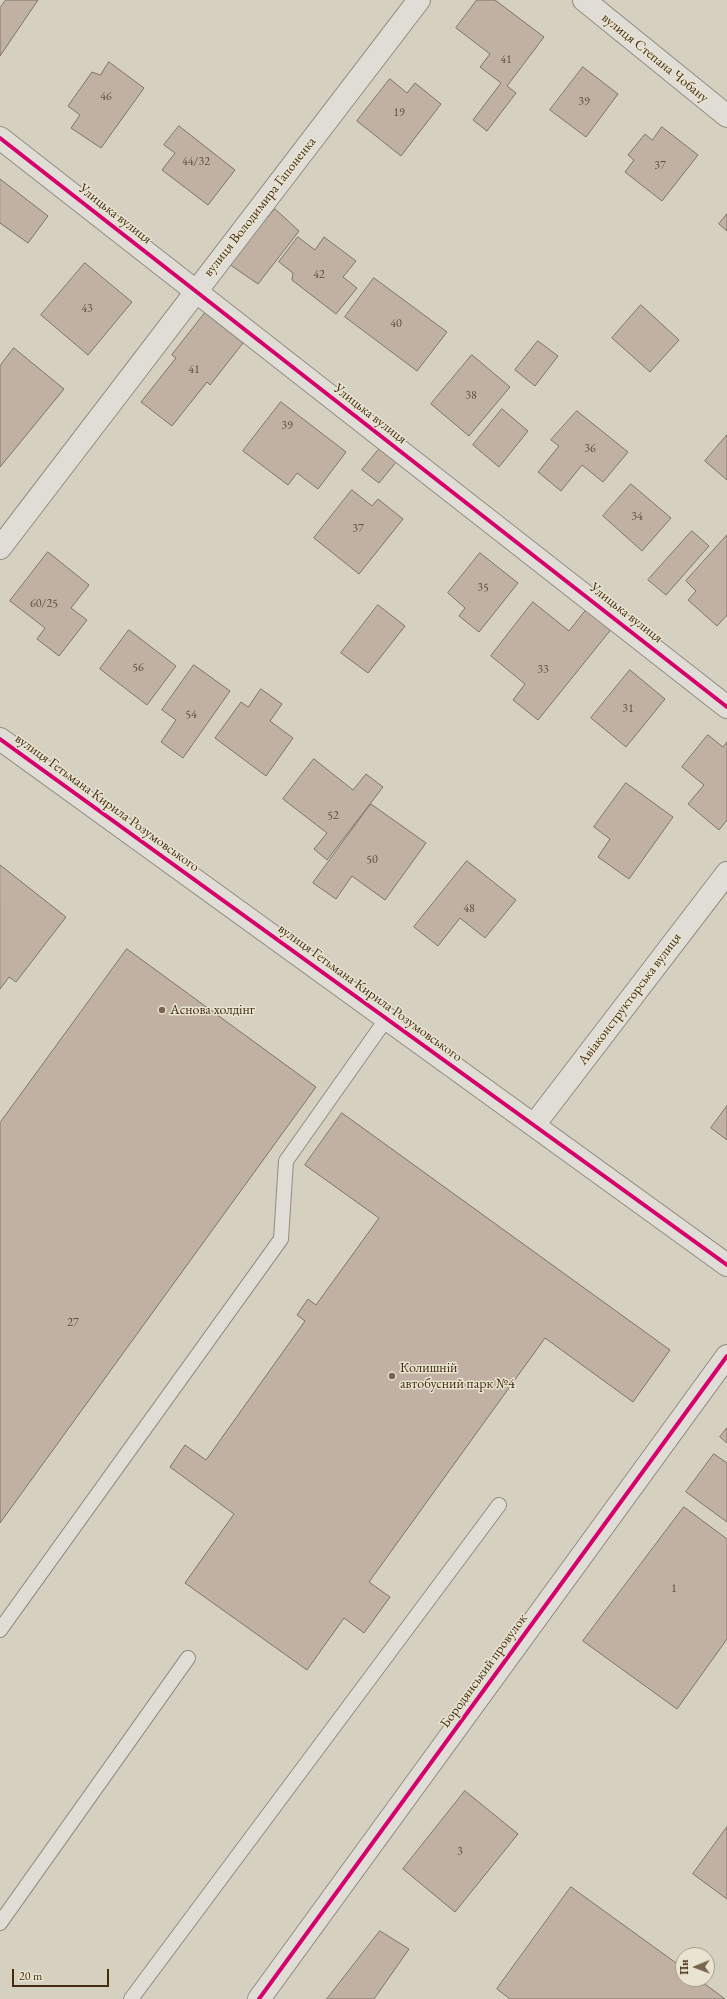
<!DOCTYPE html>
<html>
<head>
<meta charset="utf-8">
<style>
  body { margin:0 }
  #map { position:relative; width:727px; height:1999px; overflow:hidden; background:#d5d0c0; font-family:"EB Garamond",serif }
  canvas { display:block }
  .north { position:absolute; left:675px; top:1947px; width:40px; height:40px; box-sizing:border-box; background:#e9e4d1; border:1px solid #a79a85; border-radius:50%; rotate:269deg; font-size:11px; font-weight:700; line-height:16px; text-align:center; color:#432c12 }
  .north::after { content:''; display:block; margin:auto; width:14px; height:18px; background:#76654f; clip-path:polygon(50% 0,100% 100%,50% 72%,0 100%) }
  .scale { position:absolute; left:12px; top:1969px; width:97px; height:18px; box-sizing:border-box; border:2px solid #432c12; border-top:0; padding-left:5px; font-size:12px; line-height:14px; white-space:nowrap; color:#432c12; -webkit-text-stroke:3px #e9e4d1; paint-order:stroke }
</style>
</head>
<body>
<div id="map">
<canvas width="727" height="1999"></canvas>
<div class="north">Пн</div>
<div class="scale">20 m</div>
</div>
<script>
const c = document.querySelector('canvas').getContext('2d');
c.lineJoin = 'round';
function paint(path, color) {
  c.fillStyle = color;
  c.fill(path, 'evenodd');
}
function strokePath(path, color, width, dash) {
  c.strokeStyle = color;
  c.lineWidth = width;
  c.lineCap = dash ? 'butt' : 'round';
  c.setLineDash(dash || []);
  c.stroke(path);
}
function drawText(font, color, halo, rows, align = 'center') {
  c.font = font + ' "EB Garamond",serif';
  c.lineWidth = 3;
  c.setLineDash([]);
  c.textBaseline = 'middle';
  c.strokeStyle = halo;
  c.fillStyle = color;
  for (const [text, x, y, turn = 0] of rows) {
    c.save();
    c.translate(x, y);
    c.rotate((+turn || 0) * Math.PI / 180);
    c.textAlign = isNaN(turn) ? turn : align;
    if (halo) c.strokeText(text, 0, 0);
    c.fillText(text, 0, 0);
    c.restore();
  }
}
const building = new Path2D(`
  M6,0H38L0,56V8Z
  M477,0H495L544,37L507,86L516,93L487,131L473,120L501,83L480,67L490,54L456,28Z
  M109,62L144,88L101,148L71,128L80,115L68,106L92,72L100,75Z
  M583,67L618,94L586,137L550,110Z
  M390,79L407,93L415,83L441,104L401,156L357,121Z
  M179,126L235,170L208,205L162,170L175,153L164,145Z
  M662,127L698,155L662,201L625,172L634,160L628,155L645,134L652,140Z
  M0,179L48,216L28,243L0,223Z
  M275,209L299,231L258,284L229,264Z
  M727,214V231L719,224Z
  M298,237L315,250L324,237L356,261L343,277L357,288L336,314L292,280L293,273L279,262Z
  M85,263L132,302L88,355L41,315Z
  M374,278L447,332L417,371L345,317Z
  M641,305L679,340L650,372L612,338Z
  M205,313L243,343L210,385L207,382L172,426L141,402L176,358L172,355Z
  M538,341L558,356L535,386L515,370Z
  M14,348L64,389L0,467V366Z
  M472,355L510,387L469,436L431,404Z
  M281,402L346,452L318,489L297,473L288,485L243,451Z
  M502,409L528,431L499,467L473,445Z
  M577,411L628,452L603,482L582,465L561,491L538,472L559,446L551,440Z
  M727,435V480L705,461Z
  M380,448L397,461L379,483L362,470Z
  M631,484L671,518L642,551L603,516Z
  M352,490L372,506L378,499L403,519L359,574L314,538Z
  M692,531L709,546L666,595L648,580Z
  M727,535V615L717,626L688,600L696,591L686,581Z
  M48,552L89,585L71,608L87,620L59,656L37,639L45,628L10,601Z
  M480,553L518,583L479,632L459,616L465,608L448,593Z
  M533,602L569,631L588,607L613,627L538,720L513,700L525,684L491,656Z
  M378,605L405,626L368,673L341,653Z
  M129,630L176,666L147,705L100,669Z
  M194,665L230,691L183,758L161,742L176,720L162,710Z
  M630,670L665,699L626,747L591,718Z
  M261,689L282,704L270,721L293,738L266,776L215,738L241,702L248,707Z
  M708,735L723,747L727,742V820L719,830L688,804L704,785L682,767Z
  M314,759L353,790L366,774L383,787L327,860L314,849L327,833L283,799Z
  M626,783L673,817L629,879L598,857L610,839L594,827Z
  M371,804L426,843L385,900L352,876L336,899L313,883Z
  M467,861L516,900L485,938L460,918L438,946L414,927Z
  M0,865L66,917L16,982L9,977L0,989Z
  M127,949L316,1087L0,1523V1123Z
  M727,1106V1140L711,1128Z
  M342,1113L670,1350L633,1402L545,1338L369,1582L390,1597L364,1633L344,1618L307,1670L185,1583L234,1514L170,1467L185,1445L206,1460L305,1321L297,1315L308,1299L316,1305L379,1218L305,1165Z
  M727,1428V1443L720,1437Z
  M714,1454L727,1463V1522L686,1492Z
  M684,1507L727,1539V1639L677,1709L583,1641Z
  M465,1791L518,1834L455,1912L403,1869Z
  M727,1827V1899L693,1874Z
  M571,1887L683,1968V1979H698L725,1999H510L497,1989Z
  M380,1931L409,1949L374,1999H327Z`);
const lane = new Path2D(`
  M0,1630L281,1239L286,1161L387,1018
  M0,1923L188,1658
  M131,1999L499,1505`);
const street = new Path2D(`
  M584,0L727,116
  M0,138L727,707
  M0,548L419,0
  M0,739L727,1265
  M534,1125L727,873
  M259,1999L727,1356`);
const cycleway = new Path2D(`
  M0,138L727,707
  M0,739L727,1265
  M259,1999L727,1356`);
const markers = [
  [162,1010,4,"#76654f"],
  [392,1376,4,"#76654f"]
];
const numberNames = [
  ["41",506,60],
  ["46",106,97],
  ["39",584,102],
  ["19",399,113],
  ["44/32",196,162],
  ["37",660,166],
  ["42",319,275],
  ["43",87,309],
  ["40",396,324],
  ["41",194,370],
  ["38",471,396],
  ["39",287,426],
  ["36",590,449],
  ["34",637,517],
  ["37",358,529],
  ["35",483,588],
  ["60/25",44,604],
  ["56",138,668],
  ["33",543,670],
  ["31",628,709],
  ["54",191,715],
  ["52",333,816],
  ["50",372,860],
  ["48",469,909],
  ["27",73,1323],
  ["1",674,1589],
  ["3",460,1852]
];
const streetNames = [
  ["вулиця Степана Чобану",655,58,39],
  ["вулиця Володимира Гапоненка",260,207,-52],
  ["Улицька вулиця",115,214,38],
  ["Улицька вулиця",370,414,38],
  ["Улицька вулиця",626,613,38],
  ["вулиця Гетьмана Кирила Розумовського",107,803,36],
  ["вулиця Гетьмана Кирила Розумовського",370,993,36],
  ["Авіаконструкторська вулиця",630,999,-53],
  ["Бородянський провулок",484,1671,-54]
];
const poiNames = [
  ["Аснова холдінг",170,1010],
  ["Колишній",400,1368],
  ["автобусний парк №4",400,1384]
];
paint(building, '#c0b1a2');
strokePath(building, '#7c7569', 1);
strokePath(lane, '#928c80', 16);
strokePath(street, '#928c80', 24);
strokePath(lane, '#dfddd5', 14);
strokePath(street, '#dfddd5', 22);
strokePath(cycleway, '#d6006c', 4);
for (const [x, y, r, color] of markers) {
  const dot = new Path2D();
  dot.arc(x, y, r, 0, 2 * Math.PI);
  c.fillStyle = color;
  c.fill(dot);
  strokePath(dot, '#e9e4d1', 1.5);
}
drawText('12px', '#624d36', null, numberNames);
drawText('14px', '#432c12', '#e9e4d1', streetNames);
drawText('14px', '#432c12', '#e9e4d1', poiNames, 'left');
</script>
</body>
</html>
